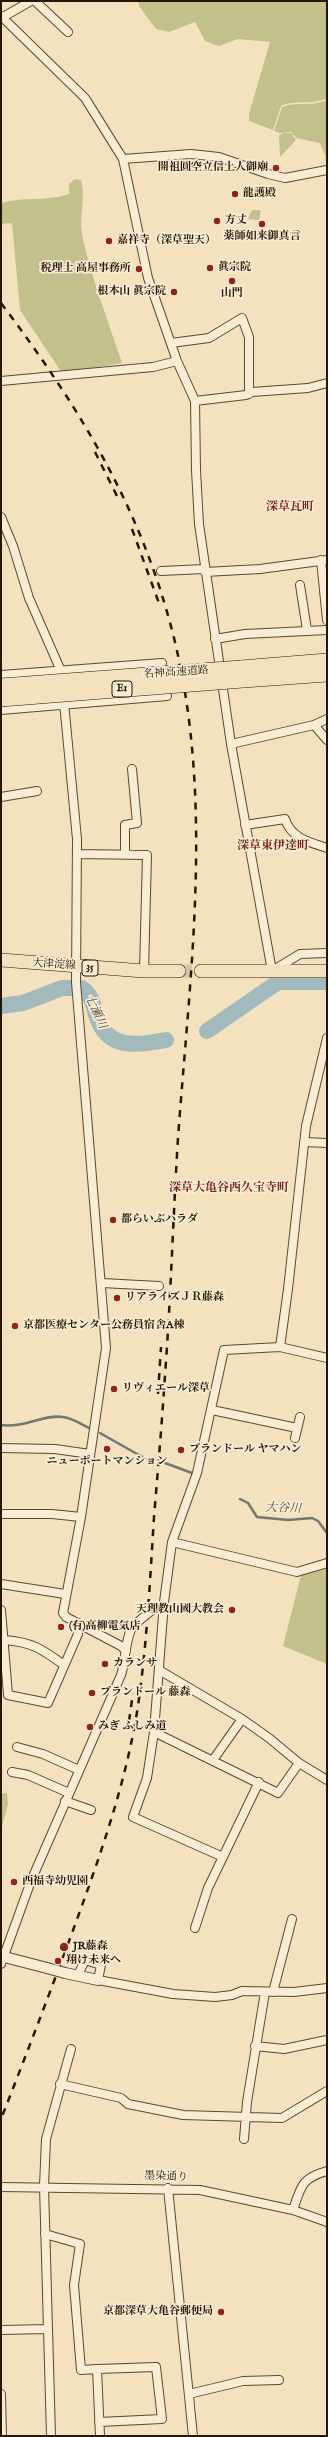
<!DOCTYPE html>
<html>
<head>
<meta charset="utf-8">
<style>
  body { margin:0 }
  #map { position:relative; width:328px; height:2437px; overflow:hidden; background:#f4e2be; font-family:"IM FELL English",serif }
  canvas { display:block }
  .frame { position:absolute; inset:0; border:2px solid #261500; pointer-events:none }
</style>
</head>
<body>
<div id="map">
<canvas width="328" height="2437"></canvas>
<div class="frame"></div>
</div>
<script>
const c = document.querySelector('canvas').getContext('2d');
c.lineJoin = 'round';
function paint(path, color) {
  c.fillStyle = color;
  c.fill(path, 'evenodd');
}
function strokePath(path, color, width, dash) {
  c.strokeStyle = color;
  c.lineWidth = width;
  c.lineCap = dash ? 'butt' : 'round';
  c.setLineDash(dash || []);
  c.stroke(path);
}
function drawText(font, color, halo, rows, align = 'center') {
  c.font = font + ' "IM FELL English","Noto Serif JP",serif';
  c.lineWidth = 3.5;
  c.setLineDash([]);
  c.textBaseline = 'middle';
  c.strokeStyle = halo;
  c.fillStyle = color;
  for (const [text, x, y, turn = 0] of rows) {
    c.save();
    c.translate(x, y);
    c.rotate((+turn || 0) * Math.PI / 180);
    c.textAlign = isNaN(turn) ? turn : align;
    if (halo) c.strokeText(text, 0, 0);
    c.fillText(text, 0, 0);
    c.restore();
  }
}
const green = new Path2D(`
  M138,1H327V98C312,106 296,99 281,106L273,130L249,121V114L270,42L238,39L219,46L205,41L195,22L169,32L156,29L139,6Z
  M327,100V159L320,143L296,138L291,132L280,133L274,131L282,107C297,101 312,107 327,100Z
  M283,133H291L296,140L280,157L279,136Z
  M75,179L81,180C86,198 79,215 82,234C91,278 108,320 122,363L62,373L20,310L12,223L1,224V203C23,196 47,202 69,194V184Z
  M252,210H261L259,220L248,219Z
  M317,1569H327V1664L283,1646L301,1575Z
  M7,1793L8,1804L1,1830V1794Z`);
const stream = new Path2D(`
  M1,1425C25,1428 44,1414 63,1417C72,1418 81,1424 89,1428
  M100,1433L146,1459
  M165,1463L192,1473
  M240,1499L248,1503L257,1517L288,1520L312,1518L318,1521L327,1533`);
const river = new Path2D(`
  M1,1006L23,1003L62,988H82C92,996 93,1003 96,1015C107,1050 136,1046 166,1040
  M207,1031L278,982H327`);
const primaryTunnel = new Path2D(`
  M179,971H201`);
const minor = new Path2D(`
  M35,1L68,32
  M1,16L85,98L123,159L148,278L177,361L195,401L196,470L199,524L231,744L314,725L327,719
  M3,17L31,1
  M123,159L191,154L219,157L268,174L285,178L327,170
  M171,343L209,338L242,318L249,337V394
  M1,381L153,367L177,361
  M195,401L246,395L252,392L308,388L327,383
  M1,517L13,546L29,598L61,671L77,839L76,982L106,1348L81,1517L63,1613L66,1617L121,1646L126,1651
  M321,560L327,620
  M161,571L204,569
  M205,572L260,569L327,560
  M300,585L307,630
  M215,639L245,634L327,630
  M1,675L162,663
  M1,710L167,696
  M314,725L327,740
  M231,744L272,971L300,954L327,953
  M1,797L37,791
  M245,825L285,819C291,838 309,842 327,848
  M77,854L147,855L144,971
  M125,854V825L137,823L132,769
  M304,1142L327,1143
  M102,1283L159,1286
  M280,1347L327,1358
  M212,1410L297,1428
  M295,1438L300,1417
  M1,1448L55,1449L90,1454
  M1,1514H52L81,1517
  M172,1542L297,1572L327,1563
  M1,1584L65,1594
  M1,1610L8,1695L48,1703L78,1634L79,1624
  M4,1640C32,1642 42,1649 64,1665
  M159,1670L242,1719L269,1738L299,1763L327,1780
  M154,1732L278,1793L299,1763
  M17,1747L43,1754L79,1770
  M213,1760L242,1719
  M12,1772L28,1775L69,1793
  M65,1801L91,1810
  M223,1857L133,1817L147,1778L154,1732L164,1602L172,1542L197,1473L224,1350L280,1347L288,1289L306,1126L327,1038
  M195,1928L208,1888L259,1782
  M1,1964L31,1881L121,1675C126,1661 125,1635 134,1625
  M78,1975L85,1960L101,1965L98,1980L173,1994L215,1997L232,1995L242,1991L294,1992L327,1988
  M273,1992L292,1919
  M255,2046L284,2049L327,2040
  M60,2084L121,2098L128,2104L183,2115L282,2118L327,2091
  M244,2139L247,2102L265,1992
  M1,2187L200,2190L293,2210L327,2222
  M168,2188L193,2436
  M293,2210C301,2187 301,2178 327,2171
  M45,2234L80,2244L74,2285L81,2370L97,2369L100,2436
  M1,2330L48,2329
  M97,2369L156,2367L162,2419L99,2422
  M1,2394L2,2436
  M189,2394L243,2381L279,2380
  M51,2436L44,2186L46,2139L71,2049`);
const tertiary = new Path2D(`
  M1,1956L47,1968
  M65,1973L98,1980`);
const primary = new Path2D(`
  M1,960L144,971H179
  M201,971H327`);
const motorway = new Path2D(`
  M241,668L327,661
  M243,680L327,674`);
const rail = new Path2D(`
  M1,303C80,408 142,509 174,638C214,802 190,972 178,1138C173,1217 171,1296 165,1375C162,1422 158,1469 154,1517C150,1580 147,1643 138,1706C126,1784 99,1859 72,1933C49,1995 25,2058 1,2119
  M95,452L119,500
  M132,529L160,606
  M158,1394L161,1347
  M129,1721L133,1693`);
const minorBridge = new Path2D(`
  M134,1625L157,1606`);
const tertiaryBridge = new Path2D(`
  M47,1968L65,1973`);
const motorwayBridge = new Path2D(`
  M1,686L241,668
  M1,699L243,680`);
const markers = [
  [276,168,4,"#8f2418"],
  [235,194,4,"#8f2418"],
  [217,221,4,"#8f2418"],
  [262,224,4,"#8f2418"],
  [109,241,4,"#8f2418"],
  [210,268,4,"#8f2418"],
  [139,269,4,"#8f2418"],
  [232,281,4,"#8f2418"],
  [174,292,4,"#8f2418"],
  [113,1220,4,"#8f2418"],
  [117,1298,4,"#8f2418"],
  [15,1326,4,"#8f2418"],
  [114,1389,4,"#8f2418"],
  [107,1449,4,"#8f2418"],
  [181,1450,4,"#8f2418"],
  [232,1610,4,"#8f2418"],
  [61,1627,4,"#8f2418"],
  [105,1664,4,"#8f2418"],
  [92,1693,4,"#8f2418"],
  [90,1727,4,"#8f2418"],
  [14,1882,4,"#8f2418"],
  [64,1947,5,"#8f2418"],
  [58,1961,4,"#8f2418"],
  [221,2312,4,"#8f2418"]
];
const shields = [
  [122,689,20],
  [90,968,16]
];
const shieldNames = [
  ["E1",122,689],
  ["35",90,968]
];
const poiNames = [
  ["開祖圓空立信上人御廟",268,168,"right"],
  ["龍護殿",243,194],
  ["方丈",225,221],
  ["薬師如来御真言",262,237,"center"],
  ["嘉祥寺（深草聖天）",117,241],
  ["眞宗院",218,268],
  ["税理士 高屋事務所",131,269,"right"],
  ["根本山 眞宗院",166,292,"right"],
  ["山門",232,294,"center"],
  ["都らいぶハラダ",121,1220],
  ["リアライズＪＲ藤森",125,1298],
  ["京都医療センター公務員宿舎A棟",23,1326],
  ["リヴィエール深草",122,1389],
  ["プランドール ヤマハン",189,1450],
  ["ニューポートマンション",107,1462,"center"],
  ["天理教山國大教会",224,1610,"right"],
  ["(有)高柳電気店",69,1627],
  ["カランサ",113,1664],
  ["プランドール 藤森",100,1693],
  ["みぎ ふしみ道",98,1727],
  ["西福寺幼児園",22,1882],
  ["JR藤森",73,1947],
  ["翔け未来へ",66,1961],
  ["京都深草大亀谷郵便局",213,2312,"right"]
];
const streetNames = [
  ["名神高速道路",176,673,-4],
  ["大津淀線",54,965,4],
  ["墨染通り",166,2177,2]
];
const neighbourhoodNames = [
  ["深草瓦町",290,508],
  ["深草東伊達町",273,847],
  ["深草大亀谷西久宝寺町",229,1189]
];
const waterNames = [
  ["七瀬川",95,1012,65],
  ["大谷川",283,1509,2]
];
paint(green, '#c2c18c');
strokePath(stream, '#707871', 2.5);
strokePath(river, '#a2babd', 16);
strokePath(primaryTunnel, '#d5c3a2', 13, [13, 6]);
strokePath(minor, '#5a4830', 10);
strokePath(tertiary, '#5a4830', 12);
strokePath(primary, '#261500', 14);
strokePath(motorway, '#261500', 16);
strokePath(minor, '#f8ecd5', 8);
strokePath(tertiary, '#f8ecd5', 10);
strokePath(primary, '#f4e2be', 13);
strokePath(motorway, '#f4e2be', 15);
strokePath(rail, '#261500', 2.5, [7, 7]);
strokePath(minorBridge, '#5a4830', 10, []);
strokePath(tertiaryBridge, '#5a4830', 12, []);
strokePath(motorwayBridge, '#261500', 16, []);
strokePath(minorBridge, '#f8ecd5', 8);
strokePath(tertiaryBridge, '#f8ecd5', 10);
strokePath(motorwayBridge, '#f4e2be', 15);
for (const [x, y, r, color] of markers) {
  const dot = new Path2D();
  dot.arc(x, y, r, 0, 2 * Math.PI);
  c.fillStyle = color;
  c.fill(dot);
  strokePath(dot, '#f8ecd5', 1.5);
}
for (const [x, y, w] of shields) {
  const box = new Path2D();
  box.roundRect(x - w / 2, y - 8, w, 16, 3);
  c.fillStyle = '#f8ecd5';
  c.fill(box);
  strokePath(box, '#261500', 1);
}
drawText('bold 10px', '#261500', null, shieldNames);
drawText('bold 11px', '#261500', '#f8ecd5', poiNames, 'left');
drawText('11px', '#261500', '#f8ecd5', streetNames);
drawText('bold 12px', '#7a1f14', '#f8ecd5', neighbourhoodNames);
drawText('italic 12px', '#514f42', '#f8ecd5', waterNames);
</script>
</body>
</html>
